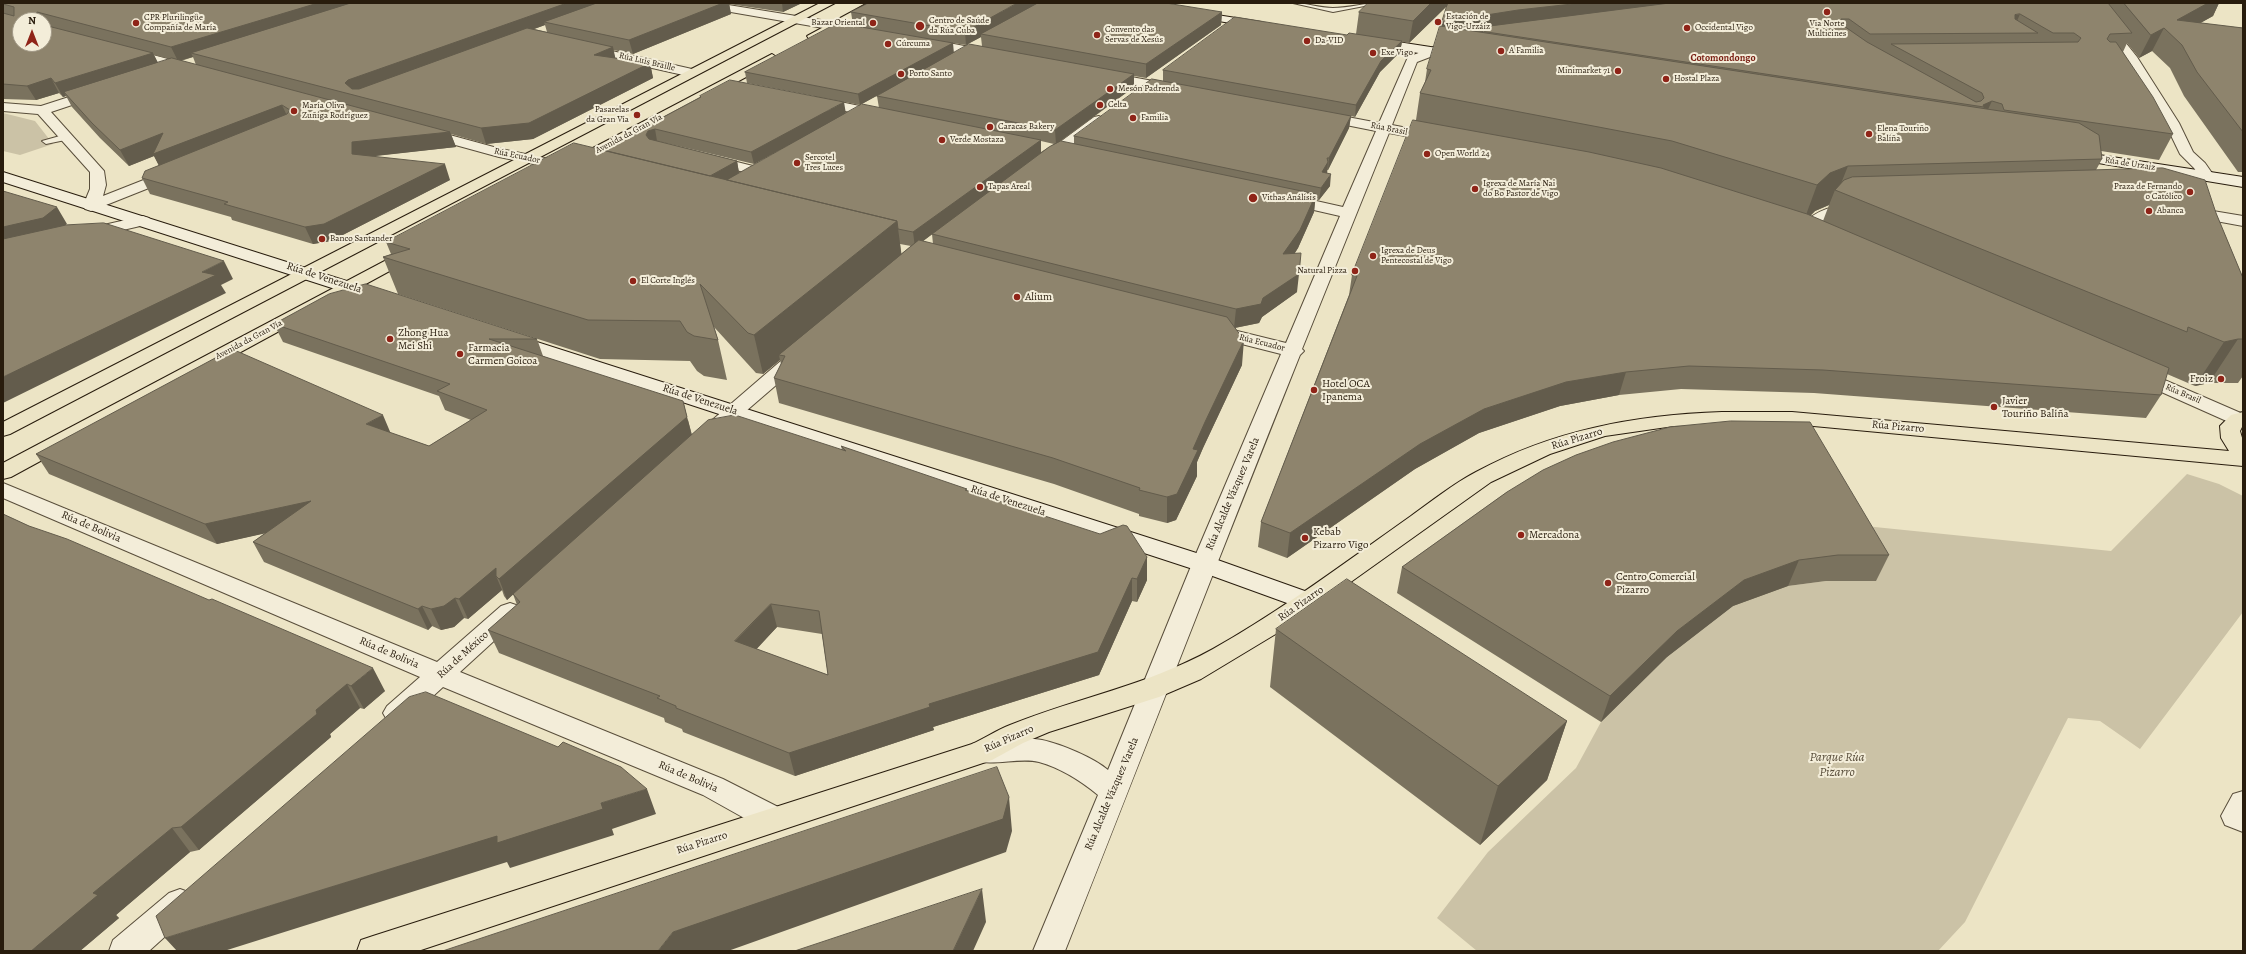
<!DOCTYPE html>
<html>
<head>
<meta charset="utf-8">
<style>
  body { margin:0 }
  #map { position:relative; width:2246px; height:954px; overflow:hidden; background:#ece4c5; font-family:Alegreya,serif }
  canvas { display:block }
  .frame { position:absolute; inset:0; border:4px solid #281c0d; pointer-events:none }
  .north { position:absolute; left:12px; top:12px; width:40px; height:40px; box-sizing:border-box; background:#f3edd9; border:1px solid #a29987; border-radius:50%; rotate:0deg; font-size:11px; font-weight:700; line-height:16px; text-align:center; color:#281c0d }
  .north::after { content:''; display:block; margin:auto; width:14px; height:18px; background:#8f2418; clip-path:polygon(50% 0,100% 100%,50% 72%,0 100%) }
</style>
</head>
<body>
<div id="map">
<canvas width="2246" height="954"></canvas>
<div class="frame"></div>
<div class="north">N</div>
</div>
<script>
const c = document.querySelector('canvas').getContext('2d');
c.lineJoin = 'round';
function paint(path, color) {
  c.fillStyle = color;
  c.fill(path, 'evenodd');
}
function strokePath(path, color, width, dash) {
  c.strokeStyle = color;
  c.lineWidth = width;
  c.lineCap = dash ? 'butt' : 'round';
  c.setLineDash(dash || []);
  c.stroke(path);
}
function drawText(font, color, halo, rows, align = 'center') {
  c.font = font + ' Alegreya,serif';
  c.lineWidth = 4;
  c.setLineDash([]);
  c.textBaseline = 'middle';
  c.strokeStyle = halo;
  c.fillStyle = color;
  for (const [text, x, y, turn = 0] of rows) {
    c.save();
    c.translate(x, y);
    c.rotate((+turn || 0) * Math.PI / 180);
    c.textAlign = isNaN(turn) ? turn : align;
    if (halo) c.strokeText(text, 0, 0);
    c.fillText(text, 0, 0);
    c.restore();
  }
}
const green = new Path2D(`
  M3,113L35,121L53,144L20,155L3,151Z
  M2187,474L2219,484L2243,496V612L2140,749L2100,721L2068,718L1965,922L1938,951H1477L1437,918L1488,852L1576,768L1601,722L1667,657L1733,606L1788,586L1826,581H1876L1855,525L2111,551Z`);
const service = new Path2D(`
  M1293,3C1306,3 1320,8 1333,8C1349,8 1364,3 1380,3L1333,12Z
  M67,134L71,137L70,139L46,144L42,141Z`);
const minor = new Path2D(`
  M690,3H716L858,26L864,30L858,34L696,6Z
  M2082,3H2094L2137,57L2179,123L2193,152L2205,163L2214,176L2211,179H2201L2194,168L2180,154L2165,123L2128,61Z
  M923,38L990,51L996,55L990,59L919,45L917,42Z
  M585,45L692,69L698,73L692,77L581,52L579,49L581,46Z
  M1434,47L1440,51L1438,54L1417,62L1392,125L1438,134L1445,138L1438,142L1389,133L1302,349L1304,351L1300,355C1220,553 1144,753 1065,951H1033L1098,795C1081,781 1061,768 1039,762C1018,757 994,767 972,760L968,752L972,744C986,740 1028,737 1042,740C1061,744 1094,758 1108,770L1196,554L1281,354L1206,335L1204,331L1206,327L1213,325L1286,343L1340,216L1279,202L1277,199L1279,196L1285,194L1343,207L1376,131L1321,120L1314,116L1321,112L1379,123L1408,57Z
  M127,48L194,66L196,69L190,73L123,55L121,52L123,49Z
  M1104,72L1175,85L1182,89L1175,93L1099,79L1098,76Z
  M97,88L102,89L104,92L102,95L51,112L104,171L106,185L103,196L169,170H179L182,173L179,176L91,211L85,209L83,206L90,189V172L38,114L3,111V103L41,106Z
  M816,97L884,111L891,115L884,119L811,104L809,101Z
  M1099,116L1106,120L1104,123C1090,134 1057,167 1039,162L1037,159L1094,117Z
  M424,128L501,149L574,164L576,167L574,170L569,171L499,157L419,135L417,132L419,129Z
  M709,155L761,168L763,171L761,174L756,175L704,162L702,159Z
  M1855,204L1861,206L1863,209L1861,212C1851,215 1841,213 1832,217C1821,224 1815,238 1800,234L1798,231C1811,211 1832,205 1855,204Z
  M2189,207L2243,216V226L2183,215L2181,212L2183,209Z
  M143,216L149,218L151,221L149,224L88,238L82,236L80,233L82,230Z
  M797,351L804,353L807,357L804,361L724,430L717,432L710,430L707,426L710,422L790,353Z
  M2137,368L2243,414V424L2231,423L2130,378L2127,374L2130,370Z
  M3,483L437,662L501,606L510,603L519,606L523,612L519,618L460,672L723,779L784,810L788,819L784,828L773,831L762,828L703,795L443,687L407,720L397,724L387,720L383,713L387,706L420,677L3,498Z
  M2243,791V832L2225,825L2221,816L2233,794Z
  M180,889L191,893L196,903L191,913L149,951H109L113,940L169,893Z`);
const secondary = new Path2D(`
  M1192,11L1261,22L1267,25L1261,28L1188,16L1186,14Z
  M1372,38L1463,52L1469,56L1463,60L1368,45L1366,42Z
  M2073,151L2243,177V187L2068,158L2066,155Z
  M3,172L375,290L378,294L375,298H363L3,182Z
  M512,334L1212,558L1316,595L1319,601L1316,607L1307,610L1298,607L1196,570L505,344L503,340L505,336Z`);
const primary = new Path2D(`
  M820,3H835L10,434L3,436V422Z
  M868,3H882L817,39H809L807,36Z
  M772,54L778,58L776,61L580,166H570L568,163L570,160Z
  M413,246L419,247L421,251L419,255L11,477L3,479V463Z
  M1722,412H1792L2229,451L2221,438L2220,426L2231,415L2243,412V425L2240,431L2243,441V466L1792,424L1674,426L1605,436L1550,454L1491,482L1289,626L1201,679L1159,697L1049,732L1023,743L992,760L418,951H357L361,940L373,936L972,744C985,738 997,730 1010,725C1079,697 1146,686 1213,649C1282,610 1346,562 1411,516C1432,501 1453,484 1476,472C1553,430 1635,415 1722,412Z`);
const wall = new Path2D(`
  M3,3H802L783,12L729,4L731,14L633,54L613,50L615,58L650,63L653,78L533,139L486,144L451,134L456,147L373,156L450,180L331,241L313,244L232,220L231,217L150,194L142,178L159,165L154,156L129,166L100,138L72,107L66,96L63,97L59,93L36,100L3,99ZM20,20H44V44ZM545,25L547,32L534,29ZM154,55L170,59L158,63ZM193,57L196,65L181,61Z
  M1368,3H2219L2213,16L2200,23L2243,28V172H2238L2184,96L2170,68L2152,51L2139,58L2127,43L2123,52L2173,134L2159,160L2101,151L2102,159L2096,170L2216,213L2243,278V376L2238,383H2209L2195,386L2167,374L2161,395L2146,418L1814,393L1681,389L1619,395L1560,406L1479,433L1415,469L1287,558L1258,547L1261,522L1349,295L1352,275L1416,120L1420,93L1425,82L1427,69L1442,26L1447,6L1409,43L1402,42L1400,52L1380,72L1355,117L1351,116L1349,128L1328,170H1327V173L1330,186L1319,200H1315L1314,212L1298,248L1295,253L1297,292L1262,317L1259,323L1235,328L1242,365L1203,448L1197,462V476L1176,520L1167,523L1139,516V514L1054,484L779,403L774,378L781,364L780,360L763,374L756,373L714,327L718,340L727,380L704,376L697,371L690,361L600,359L398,294L383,257L391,254L386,242L606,151L608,150L607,147L700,97V96L846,114L879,108L877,96L885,91L860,105L747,83L745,72L853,25L851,12H1222L1221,25L1146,78L1134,76V87L1060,142L1074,144V136L1163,81V70L1347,35L1356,34L1359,12ZM981,37L982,46L953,53V43L966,45ZM836,119L727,180L739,173L737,161L657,141L754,164ZM1041,141L1054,144L1041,152ZM1829,205L1823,221L1810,216L1815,211ZM932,234L933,244L923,241ZM900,244L911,246L901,254Z
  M274,324L537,339L543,356L688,420L692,435L842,450L841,446L967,491L1147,557V580L1137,602L1132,601L1099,675L933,727L934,730L795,776L683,732L682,729L665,722L664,718L499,653L488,630L517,605L513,594L507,600L504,596L502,590L468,619L464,618L454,627L441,630L432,626L428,630L264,562L253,542L265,533L217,544L49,474L36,454L391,433L429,446L471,420L445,410L439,396L283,342ZM777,627L822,634L828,675L756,649Z
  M1507,492L1889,555L1876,581H1826L1788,586L1733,606L1667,657L1601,722L1397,593L1402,567Z
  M3,514L385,691L364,709L360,708L330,734L331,737L199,850L190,852L116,915L119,918L80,951Z
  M1276,629L1567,721L1547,780L1480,845L1270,687Z`);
const shadedWall = new Path2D(`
  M318,3H366L191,53L193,57L178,61L171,47Z
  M567,3H608L544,22L545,25L353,95L345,83L348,80Z
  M723,3H729L731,14L633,54L629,40Z
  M782,3H802L783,12Z
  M1017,3H1041L981,34V37L966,45L965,32Z
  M1431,3H1450L1409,43L1413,21Z
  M1581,3H1755L1467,29L1465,40L1439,45L1442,22L1518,10Z
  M2208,3H2219L2213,16L2174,38L2177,20Z
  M37,12L41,20H36L35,14Z
  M1222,12L1221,25L1146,78V64Z
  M2020,14L2012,33L2015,15Z
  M2164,28L2152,51L2139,58L2151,35Z
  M1402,41L1400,52L1380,72L1355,117L1356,105L1381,61Z
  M953,43L954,54L860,105L858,94Z
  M613,47L616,61L594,55Z
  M153,53L160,67L64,92L66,96L63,97L55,83Z
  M650,63L653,78L533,139L486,144L481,128Z
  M1134,74V87L1056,144L1055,130Z
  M51,78L59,93L36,100L27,86Z
  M1992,101L1980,126L1974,129L1984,107L1983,105Z
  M844,102L846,114L754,164L751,152Z
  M282,105L289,120L161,170L154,156L129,166L120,150L163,133Z
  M1351,116L1349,128L1328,170L1329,158Z
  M655,129L657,141L649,147L646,135L648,131Z
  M450,132L456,147L358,158L352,154V142Z
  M1041,140V154L915,247L913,232Z
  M737,161L739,173L703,194L700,182Z
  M1328,162L1327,175L1322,172Z
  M445,164L450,180L331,241L313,244L305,227Z
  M1848,166L1838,191L1835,190L1829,205L1815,211L1803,223L1817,185L1830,173Z
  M1331,174L1330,186L1319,200L1321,188Z
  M1316,194L1314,212L1298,248L1282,272L1283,254Z
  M57,207L67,224L53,235L3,246V227Z
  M897,221L902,258L779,355L780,360L763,374L754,335Z
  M224,261L233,279L221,285L226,293L3,403V377L202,272Z
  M1299,274L1297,292L1262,317L1259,323L1234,328L1236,309L1263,298Z
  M2238,339L2209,383L2195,386L2224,342Z
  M1244,340L1242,365L1203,448L1197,462V476L1176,520L1167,523V497L1193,449L1205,422Z
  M1626,372L1619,395L1560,406L1479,433L1415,469L1287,558L1290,533L1420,444L1484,409L1566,382Z
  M683,401L692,436L507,600L499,579L496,576L502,590L468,619L459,599Z
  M383,415L391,434L366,424Z
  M311,501L321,521L217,544L205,524Z
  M1147,557V580L1137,602V579Z
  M1799,560L1788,586L1733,606L1667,657L1601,722L1610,696L1677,631L1744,580Z
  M1132,578V601L1099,675L933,727L934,730L795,776L789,753L929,704Z
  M455,598L464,618L454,627L441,630L431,609Z
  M771,604L777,627L742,665L735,641Z
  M422,606L432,626L428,630L418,609Z
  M373,668L385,691L364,709L351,686Z
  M347,684L360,708L330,734L331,737L199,850L181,827L316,710Z
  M1567,721L1547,780L1480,845L1498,786Z
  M647,789L656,814L612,829L614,835L510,868L507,862L224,951H177L165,938L601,803Z
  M1009,797L1012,831L1006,852L728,951H658L673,932Z
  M172,828L190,852L116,915L119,918L80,951H31L93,893Z
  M982,889L986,922L973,951H953Z`);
const building = new Path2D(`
  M3,3H318L171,47L37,12L35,14L36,20H20V44H44V25L153,53L55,83L51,78L27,86L3,84V13L14,16V7L3,4Z
  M351,3H567L348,80L345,83L352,89H359L527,28L613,47L594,55L650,63L529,123L481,128L191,53Z
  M597,3H723L629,40L544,22Z
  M869,3H1017L965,32L851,12Z
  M1038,3H1166L1222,12L1146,64L981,34Z
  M1368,3H1431L1413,21L1359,12Z
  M1448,3H1581L1518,10L1442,22Z
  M1670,3H2108L2132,33L2110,34L2107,39L2110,42H2116L2153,97L2173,134L2004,110L2002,104L1992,101L1983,105L1984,107L1467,29ZM2020,14L2053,33H2074L2081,38L2078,42L1891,44L1982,93L1984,98L1981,101L1976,102L1867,42L1841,24V19H1849L1870,34L2038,33L2015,19V15Z
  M2124,3H2208L2177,20L2243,28V132L2197,72L2182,45L2164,28L2151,35Z
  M1235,17L1347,35L1349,33L1402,41L1381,61L1356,105L1163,70Z
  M838,23L953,43L858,94L745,72Z
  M1440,26L2079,123L2099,135L2102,159L1848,166L1830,173L1817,185L1672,141L1420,93L1431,70L1427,69Z
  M969,44L1134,74L1055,130L877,96Z
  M172,58L450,132L352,142V154L445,164L324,224L305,227L224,204L228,202L142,178L145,171L287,114L290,110L282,105L153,154L163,133L120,150L92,123L64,92Z
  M1152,79L1351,116L1329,158H1327L1328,162L1322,172L1331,174L1321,188L1074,136Z
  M730,80L844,102L751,152L655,129L648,131L646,135L649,139L737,161L710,176L606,151L611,148L607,147L701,97L700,96Z
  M862,104L1041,140L913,232L898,229L897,221L727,180Z
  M1413,120L1589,152L1661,168L1807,214L2169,368L2161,395L1823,370L1689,366L1626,372L1566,382L1484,409L1420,444L1290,533L1261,522L1357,276L1352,275Z
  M1061,141L1316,194L1300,230L1283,254L1301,253L1299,274L1263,298L1261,304L1236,309L932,234L1049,147Z
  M574,143L897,221L754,335L748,333L700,284L718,340L694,336L687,332L680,321L588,320L383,257L410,249L386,242Z
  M2163,168L2205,180L2216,213L2243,278V339H2238L2224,342L2188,327L2187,332L1835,190L1844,180L1852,177Z
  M3,191L57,207L43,218L3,227Z
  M104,223L224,261L202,272L216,275L3,377V239L66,225Z
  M919,240L1227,317L1244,340L1205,422L1193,449L1198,450L1177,494L1167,497L1139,490L1140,488L1053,458L774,378L785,356L779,355Z
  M366,284L537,339H489L683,401L687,417L499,579L496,576V568L459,599L455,598L444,606L431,609L422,606L418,609L253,542L311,501L205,524L36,454L232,349L383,415L366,424L429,446L487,410L437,391L450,384L274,324L329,294Z
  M735,415L846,451L841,446L967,489L965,490L1100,534L1123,525L1127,526L1147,557L1137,579L1132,578L1098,652L929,704L930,707L789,753L676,708V706L657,698L660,696L488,630L520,602L513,594L708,420ZM771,604L819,611L828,675L735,641Z
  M1731,421L1810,422L1889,555H1838L1799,560L1744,580L1677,631L1610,696L1402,567L1507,492L1543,470L1576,455L1613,442L1670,427Z
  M3,514L29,526L67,539L209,600L212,599L373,668L351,686L347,684L316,710L317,714L181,827L172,828L93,893L98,895L31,951H3Z
  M1347,579L1567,721L1498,786L1276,629Z
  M426,692L558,747L563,742L621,767L647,789L601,803L603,809L497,843V836L165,938L156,916L409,697Z
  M997,767L1009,797L1003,819L673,932L658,951H443Z
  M982,889L953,951H795Z`);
const markers = [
  [1827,12,4,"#8f2418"],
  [1438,22,4,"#8f2418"],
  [136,23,4,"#8f2418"],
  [873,23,4,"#8f2418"],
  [920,26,5,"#8f2418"],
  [1687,28,4,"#8f2418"],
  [1097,35,4,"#8f2418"],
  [1307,41,4,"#8f2418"],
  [888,44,4,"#8f2418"],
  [1501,51,4,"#8f2418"],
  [1373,53,4,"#8f2418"],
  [1618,71,4,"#8f2418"],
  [901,74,4,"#8f2418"],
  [1666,79,4,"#8f2418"],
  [1110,89,4,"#8f2418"],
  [1100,105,4,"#8f2418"],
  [294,111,4,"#8f2418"],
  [637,115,4,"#8f2418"],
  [1133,118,4,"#8f2418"],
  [990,127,4,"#8f2418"],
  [1869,134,4,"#8f2418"],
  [942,140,4,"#8f2418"],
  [1427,154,4,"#8f2418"],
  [797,163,4,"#8f2418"],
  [980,187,4,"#8f2418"],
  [1475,189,4,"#8f2418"],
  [2190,192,4,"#8f2418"],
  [1253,198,5,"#8f2418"],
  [2149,211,4,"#8f2418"],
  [322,239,4,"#8f2418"],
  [1373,256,4,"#8f2418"],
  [1355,271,4,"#8f2418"],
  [633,281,4,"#8f2418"],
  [1017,297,4,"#8f2418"],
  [390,339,4,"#8f2418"],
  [460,354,4,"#8f2418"],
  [2221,379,4,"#8f2418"],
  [1314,390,4,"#8f2418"],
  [1994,407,4,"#8f2418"],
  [1521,535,4,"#8f2418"],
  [1305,538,4,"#8f2418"],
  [1608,583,4,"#8f2418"]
];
const farPoinames = [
  ["Estación de",1446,17],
  ["Vigo-Urzáiz",1446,27],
  ["CPR Plurilingüe",144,18],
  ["Compañía de María",144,28],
  ["Centro de Saúde",929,21],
  ["da Rúa Cuba",929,31],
  ["Bazar Oriental",865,23,"right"],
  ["Via Norte",1827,24,"center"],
  ["Multicines",1827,34,"center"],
  ["Occidental Vigo",1695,28],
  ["Convento das",1105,30],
  ["Servas de Xesús",1105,40],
  ["Da-VID",1315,41],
  ["Cúrcuma",896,44],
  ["A Familia",1509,51],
  ["Exe Vigo",1381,53],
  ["Minimarket 71",1610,71,"right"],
  ["Porto Santo",909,74],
  ["Hostal Plaza",1674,79],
  ["Mesón Padrenda",1118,89],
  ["Celta",1108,105],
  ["María Oliva",302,106],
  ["Zuñiga Rodríguez",302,116],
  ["Pasarelas",629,110,"right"],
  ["da Gran Vía",629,120,"right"],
  ["Familia",1141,118],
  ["Caracas Bakery",998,127],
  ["Elena Touriño",1877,129],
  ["Baliña",1877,139],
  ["Verde Mostaza",950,140],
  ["Open World 24",1435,154],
  ["Sercotel",805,158],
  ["Tres Luces",805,168],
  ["Igrexa de María Nai",1483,184],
  ["do Bo Pastor de Vigo",1483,194],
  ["Tapas Areal",988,187],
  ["Praza de Fernando",2182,187,"right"],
  ["o Católico",2182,197,"right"],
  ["Vithas Análisis",1262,198],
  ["Abanca",2157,211],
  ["Banco Santander",330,239],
  ["Igrexa de Deus",1381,251],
  ["Pentecostal de Vigo",1381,261],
  ["Natural Pizza",1347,271,"right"],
  ["El Corte Inglés",641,281]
];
const farStreetnames = [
  ["Rúa Luis Braille",647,62,13],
  ["Rúa Brasil",1389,129,11],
  ["Avenida da Gran Vía",629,134,-28],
  ["Rúa Ecuador",517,156,12],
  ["Rúa de Urzaiz",2130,164,9],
  ["Avenida da Gran Vía",249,340,-28],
  ["Rúa Ecuador",1262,343,14],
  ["Rúa Brasil",2183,394,23]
];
const farNeighbourhoodnames = [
  ["Cotomondongo",1723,59]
];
const streetNames = [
  ["Rúa de Venezuela",324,278,18],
  ["Rúa de Venezuela",700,400,18],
  ["Rúa Pizarro",1898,427,5],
  ["Rúa Pizarro",1577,439,-17],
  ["Rúa Alcalde Vázquez Varela",1233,494,-67],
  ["Rúa de Venezuela",1008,501,18],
  ["Rúa de Bolivia",91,527,23],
  ["Rúa Pizarro",1301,604,-35],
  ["Rúa de Bolivia",389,653,23],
  ["Rúa de México",463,655,-42],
  ["Rúa Pizarro",1009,739,-24],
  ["Rúa de Bolivia",688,777,23],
  ["Rúa Alcalde Vázquez Varela",1112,794,-67],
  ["Rúa Pizarro",702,843,-18]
];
const poiNames = [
  ["Alium",1025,297],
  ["Zhong Hua",398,333],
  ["Mei Shi",398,346],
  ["Farmacia",468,348],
  ["Carmen Goicoa",468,361],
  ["Froiz",2213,379,"right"],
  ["Hotel OCA",1322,384],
  ["Ipanema",1322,397],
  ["Javier",2002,401],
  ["Touriño Baliña",2002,414],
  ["Kebab",1313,532],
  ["Pizarro Vigo",1313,545],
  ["Mercadona",1529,535],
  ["Centro Comercial",1616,577],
  ["Pizarro",1616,590]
];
const nearParknames = [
  ["Parque Rúa",1837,758],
  ["Pizarro",1837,773]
];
paint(green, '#cbc2a6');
strokePath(service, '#594e3b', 2);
strokePath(minor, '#594e3b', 2);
strokePath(secondary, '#281c0d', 2);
strokePath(primary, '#281c0d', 2);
paint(service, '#f3edd9');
paint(minor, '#f3edd9');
paint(secondary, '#f3edd9');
paint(primary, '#ece4c5');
paint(wall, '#7a725e');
paint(shadedWall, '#635c4c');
paint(building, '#8e846d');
strokePath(building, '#635c4c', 1);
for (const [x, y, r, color] of markers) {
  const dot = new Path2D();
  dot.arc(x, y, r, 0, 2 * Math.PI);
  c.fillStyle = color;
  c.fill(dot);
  strokePath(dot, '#f3edd9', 1.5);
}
drawText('9px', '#281c0d', '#f3edd9', farPoinames, 'left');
drawText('9px', '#281c0d', '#f3edd9', farStreetnames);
drawText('bold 10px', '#7a1f14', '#f3edd9', farNeighbourhoodnames);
drawText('11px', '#281c0d', '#f3edd9', streetNames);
drawText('11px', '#281c0d', '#f3edd9', poiNames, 'left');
drawText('italic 13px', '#594e3b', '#f3edd9', nearParknames);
</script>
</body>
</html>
